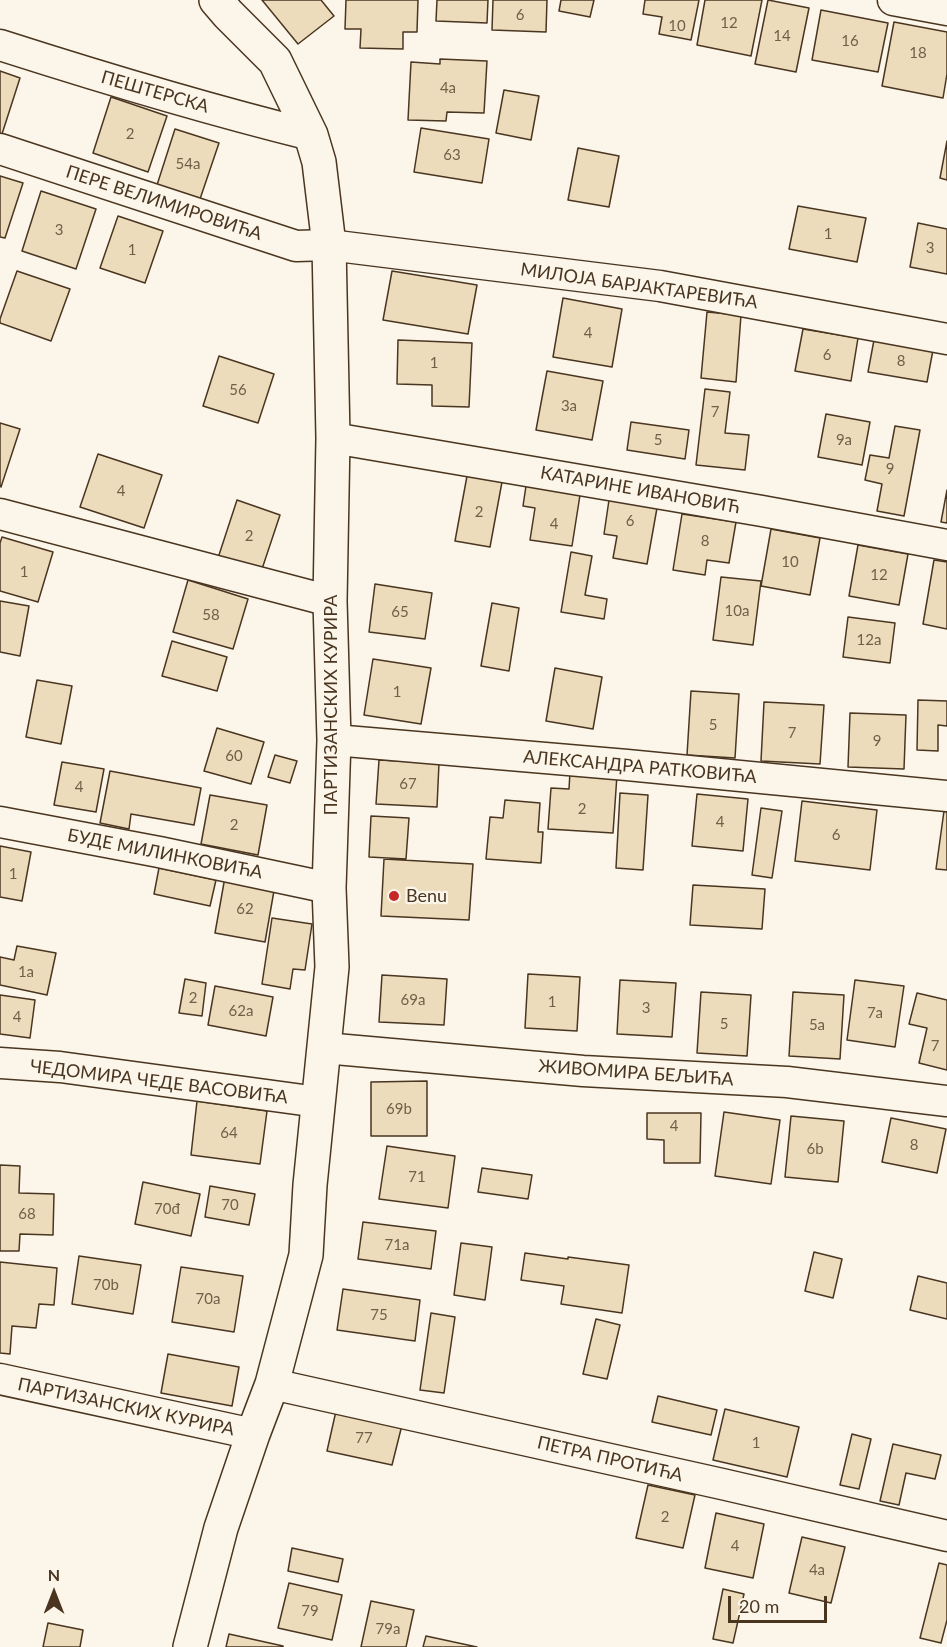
<!DOCTYPE html>
<html>
<head>
<meta charset="utf-8">
<style>
  body { margin:0 }
  #map { position:relative; width:947px; height:1647px; overflow:hidden; background:#fbf6e9; font-family:Lato,sans-serif }
  canvas { display:block }
  .north { position:absolute; left:24px; top:1563px; width:60px; height:60px; -webkit-text-stroke:4px #fbf6e9; paint-order:stroke; rotate:0deg; font-size:16px; font-weight:700; line-height:24px; text-align:center; color:#4a3520 }
  .north::after { content:''; display:block; margin:auto; width:21px; height:27px; background:#4a3520; clip-path:polygon(50% 0,100% 100%,50% 72%,0 100%) }
  .scale { position:absolute; left:728px; top:1596px; width:99px; height:27px; box-sizing:border-box; border:3px solid #4a3520; border-top:0; padding-left:8px; font-size:18px; line-height:21px; white-space:nowrap; color:#4a3520; -webkit-text-stroke:4px #fbf6e9; paint-order:stroke }
</style>
</head>
<body>
<div id="map">
<canvas width="947" height="1647"></canvas>
<div class="north">N</div>
<div class="scale">20 m</div>
</div>
<script>
const c = document.querySelector('canvas').getContext('2d');
c.lineJoin = 'round';
function paint(path, color) {
  c.fillStyle = color;
  c.fill(path, 'evenodd');
}
function strokePath(path, color, width, dash) {
  c.strokeStyle = color;
  c.lineWidth = width;
  c.lineCap = dash ? 'butt' : 'round';
  c.setLineDash(dash || []);
  c.stroke(path);
}
function drawText(font, color, halo, rows, align = 'center') {
  c.font = font + ' Lato,sans-serif';
  c.lineWidth = 4.5;
  c.setLineDash([]);
  c.textBaseline = 'middle';
  c.strokeStyle = halo;
  c.fillStyle = color;
  for (const [text, x, y, turn = 0] of rows) {
    c.save();
    c.translate(x, y);
    c.rotate((+turn || 0) * Math.PI / 180);
    c.textAlign = isNaN(turn) ? turn : align;
    if (halo) c.strokeText(text, 0, 0);
    c.fillText(text, 0, 0);
    c.restore();
  }
}
const building = new Path2D(`
  M262,0H321L334,16L298,44Z
  M346,0H418L417,32H403V49L360,48L361,29H345Z
  M437,0H488L487,23L436,21Z
  M493,0H547L546,32L492,30Z
  M561,0H594L590,17L559,11Z
  M645,0H699L691,40L659,34L662,17L643,14Z
  M705,0H762L751,56L697,45Z
  M768,0L809,8L796,72L755,64Z
  M821,10L888,23L878,72L812,60Z
  M894,22L947,32V74L943,98L882,86Z
  M440,59L487,61L484,113L447,112L446,121L408,120L411,62L440,64Z
  M0,71L20,78L2,134H0Z
  M504,90L539,96L531,140L496,133Z
  M111,97L167,116L148,172L93,153Z
  M421,128L489,139L482,183L414,172Z
  M175,129L219,143L200,199L157,185Z
  M947,141V180L940,178Z
  M578,148L619,156L609,207L568,200Z
  M0,176L23,183L5,238L0,237Z
  M41,191L96,209L76,269L22,251Z
  M798,206L866,218L857,262L789,249Z
  M118,216L163,231L145,283L100,268Z
  M918,223L947,229V274L910,267Z
  M17,271L70,289L51,341L0,323V319Z
  M392,271L477,285L468,334L383,320Z
  M563,298L622,309L612,367L553,357Z
  M707,312L741,315L736,382L701,378Z
  M803,329L858,338L851,381L795,371Z
  M398,340L472,343L469,407L432,406V385L397,384Z
  M874,340L933,350L927,382L868,372Z
  M219,356L274,374L258,423L203,406Z
  M547,371L603,381L592,440L536,430Z
  M705,389L730,392L725,433L749,435L745,470L696,465Z
  M826,414L870,422L862,465L818,457Z
  M631,422L689,430L685,459L627,450Z
  M0,423L20,429L1,487L0,486Z
  M895,426L920,430L904,516L877,511L882,484L865,480L870,455L889,458Z
  M98,454L162,475L144,528L80,507Z
  M467,476L502,482L490,547L455,541Z
  M526,486L580,495L572,546L530,540L535,508L523,506Z
  M947,490V523L941,522Z
  M237,500L280,515L261,572L218,558Z
  M609,500L657,508L647,564L613,558L617,536L604,534Z
  M682,514L736,522L729,563L707,560L705,575L673,570Z
  M771,529L820,538L810,595L761,586Z
  M2,537L53,552L38,602L0,591V543Z
  M858,545L908,554L899,605L849,596Z
  M571,552L592,556L585,595L607,599L604,619L561,612Z
  M934,560L947,562V629L923,624Z
  M721,577L761,581L753,645L713,640Z
  M188,580L248,599L233,649L173,632Z
  M375,584L432,593L425,639L369,632Z
  M0,601L29,606L20,656L0,652Z
  M492,603L519,608L509,671L481,666Z
  M848,617L895,623L890,663L843,657Z
  M172,641L227,657L217,691L162,676Z
  M373,659L431,668L421,724L364,715Z
  M555,668L602,677L593,729L546,721Z
  M37,680L72,686L61,744L26,737Z
  M691,691L739,694L735,758L687,755Z
  M918,700L947,701V726L938,725V751L917,750Z
  M764,702L824,705L820,764L761,761Z
  M850,713L906,715L904,769L848,767Z
  M217,728L264,742L251,784L204,771Z
  M275,755L297,761L290,783L268,777Z
  M379,760L439,763L437,807L376,804Z
  M62,762L104,769L96,812L54,805Z
  M110,771L201,788L194,825L131,814L129,829L100,823Z
  M570,772L617,775L613,833L548,829L551,788L569,789Z
  M620,793L648,795L643,870L616,868Z
  M697,794L748,799L743,851L692,846Z
  M210,795L267,805L258,855L201,844Z
  M505,800L540,803L538,832H543L541,863L486,859L490,817L503,818Z
  M802,801L877,810L870,870L795,861Z
  M761,808L782,811L772,878L752,875Z
  M944,811L947,812V870L936,869Z
  M371,816L409,818L406,859L369,857Z
  M0,846L31,852L22,901L0,897Z
  M384,859L473,864L469,920L381,916Z
  M159,868L216,880L210,906L154,894Z
  M225,877L275,885L265,942L215,933Z
  M693,885L765,889L762,929L690,925Z
  M272,918L312,924L305,970L293,969L290,989L262,984Z
  M17,946L56,953L47,995L0,985V957L14,960Z
  M528,974L580,977L577,1031L525,1028Z
  M382,975L447,979L444,1025L379,1022Z
  M185,979L206,983L202,1016L179,1013Z
  M620,980L676,983L672,1037L617,1034Z
  M855,980L904,986L895,1047L847,1040Z
  M215,986L273,997L266,1036L208,1025Z
  M701,992L751,995L747,1056L697,1053Z
  M793,992L844,995L840,1059L789,1056Z
  M917,993L947,1000V1070L919,1063L927,1028L909,1024Z
  M0,995L35,1000L30,1038L0,1034Z
  M427,1081V1136H371V1082Z
  M197,1101L267,1111L260,1164L191,1155Z
  M724,1112L780,1120L771,1184L715,1176Z
  M647,1113H701L700,1163H664V1140L647,1139Z
  M791,1116L844,1121L838,1182L785,1177Z
  M891,1118L946,1129L937,1173L882,1162Z
  M387,1146L455,1156L448,1208L379,1199Z
  M0,1165L20,1166L19,1193L54,1194L53,1235L20,1234L19,1251H0Z
  M482,1168L532,1175L528,1199L478,1192Z
  M143,1182L200,1194L191,1236L135,1224Z
  M210,1186L255,1194L249,1225L205,1217Z
  M363,1222L436,1231L431,1269L358,1259Z
  M461,1243L492,1247L485,1300L454,1295Z
  M814,1252L842,1259L833,1298L805,1291Z
  M525,1253L568,1259V1257L629,1265L622,1313L561,1304L564,1286L521,1280Z
  M79,1256L141,1265L133,1314L72,1304Z
  M0,1262L57,1268L54,1305L39,1304L36,1328L12,1326L10,1354L0,1353Z
  M181,1267L243,1276L234,1332L172,1322Z
  M918,1276L947,1283V1319L910,1310Z
  M343,1289L420,1300L415,1341L337,1330Z
  M431,1313L455,1317L444,1393L420,1390Z
  M596,1319L620,1325L607,1379L583,1374Z
  M168,1354L239,1367L232,1406L161,1393Z
  M658,1396L717,1410L711,1435L652,1422Z
  M725,1409L799,1427L787,1477L713,1460Z
  M336,1411L402,1425L392,1465L327,1451Z
  M852,1434L871,1439L859,1489L840,1485Z
  M893,1444L941,1455L935,1479L906,1473L899,1505L880,1501Z
  M648,1485L695,1495L683,1548L636,1538Z
  M716,1513L764,1524L753,1578L705,1568Z
  M802,1537L845,1547L831,1603L789,1593Z
  M292,1548L343,1559L338,1582L288,1571Z
  M939,1563L947,1565V1620L941,1643L920,1638Z
  M289,1583L342,1595L332,1640L278,1628Z
  M723,1589L744,1594L733,1643L713,1639Z
  M371,1601L414,1610L406,1647H361Z
  M48,1623L83,1630L80,1647H43Z
  M229,1634L283,1646V1647H226Z
  M426,1636L477,1647H423Z`);
const minor = new Path2D(`
  M893,0L947,10
  M0,45C103,78 206,109 311,135
  M0,149L296,246L329,245L660,286L947,339
  M333,438L762,511L947,545
  M0,514L330,601
  M334,740L627,765L947,796
  M0,822L159,852L329,888
  M324,1048L583,1071L787,1082L947,1101
  M0,1063L60,1067L318,1102
  M0,1379L253,1434
  M272,1384L722,1484L947,1536`);
const tertiary = new Path2D(`
  M190,1647L221,1528L253,1434L272,1384L306,1255L310,1185L332,967L329,888L334,740L330,601L333,438L329,245L319,162L311,135L275,61L228,14L216,0`);
const markers = [
  [394,896,6,"#c62828"]
];
const numberNames = [
  ["6",520,15],
  ["12",729,23],
  ["10",677,26],
  ["14",782,36],
  ["16",850,41],
  ["18",918,53],
  ["4a",448,88],
  ["2",130,134],
  ["63",452,155],
  ["54a",188,164],
  ["3",59,230],
  ["1",828,234],
  ["3",930,248],
  ["1",132,250],
  ["4",588,333],
  ["6",827,355],
  ["8",901,361],
  ["1",434,363],
  ["56",238,390],
  ["3a",569,406],
  ["7",715,412],
  ["5",658,440],
  ["9a",844,440],
  ["9",890,469],
  ["4",121,491],
  ["2",479,512],
  ["6",630,521],
  ["4",554,524],
  ["2",249,536],
  ["8",705,541],
  ["10",790,562],
  ["1",24,572],
  ["12",879,575],
  ["10a",737,611],
  ["65",400,612],
  ["58",211,615],
  ["12a",869,640],
  ["1",397,692],
  ["5",713,725],
  ["7",792,733],
  ["9",877,741],
  ["60",234,756],
  ["67",408,784],
  ["4",79,787],
  ["2",582,809],
  ["4",720,822],
  ["2",234,825],
  ["6",836,835],
  ["1",13,874],
  ["62",245,909],
  ["1a",26,972],
  ["2",193,998],
  ["69a",413,1000],
  ["1",552,1002],
  ["3",646,1008],
  ["62a",241,1011],
  ["7a",875,1013],
  ["4",17,1017],
  ["5",724,1024],
  ["5a",817,1025],
  ["7",935,1046],
  ["69b",399,1109],
  ["4",674,1126],
  ["64",229,1133],
  ["8",914,1145],
  ["6b",815,1149],
  ["71",417,1177],
  ["70",230,1205],
  ["70đ",167,1209],
  ["68",27,1214],
  ["71a",397,1245],
  ["70b",106,1285],
  ["70a",208,1299],
  ["75",379,1315],
  ["77",364,1438],
  ["1",756,1443],
  ["2",665,1517],
  ["4",735,1546],
  ["4a",817,1570],
  ["79",310,1611],
  ["79a",388,1629]
];
const streetNames = [
  ["ПЕШТЕРСКА",155,92,16],
  ["ПЕРЕ ВЕЛИМИРОВИЋА",164,203,18],
  ["МИЛОЈА БАРЈАКТАРЕВИЋА",639,286,8],
  ["КАТАРИНЕ ИВАНОВИЋ",640,490,10],
  ["ПАРТИЗАНСКИХ КУРИРА",331,705,-90],
  ["АЛЕКСАНДРА РАТКОВИЋА",640,767,5],
  ["БУДЕ МИЛИНКОВИЋА",165,854,11],
  ["ЖИВОМИРА БЕЉИЋА",636,1073,4],
  ["ЧЕДОМИРА ЧЕДЕ ВАСОВИЋА",159,1082,7],
  ["ПАРТИЗАНСКИХ КУРИРА",126,1407,12],
  ["ПЕТРА ПРОТИЋА",610,1459,13]
];
const poiNames = [
  ["Benu",406,896]
];
paint(building, '#ecdcbc');
strokePath(building, '#4a3520', 1.5);
strokePath(minor, '#4a3520', 33);
strokePath(tertiary, '#4a3520', 36);
strokePath(minor, '#fbf6e9', 30);
strokePath(tertiary, '#fbf6e9', 33);
for (const [x, y, r, color] of markers) {
  const dot = new Path2D();
  dot.arc(x, y, r, 0, 2 * Math.PI);
  c.fillStyle = color;
  c.fill(dot);
  strokePath(dot, '#fbf6e9', 2);
}
drawText('15px', '#725f47', null, numberNames);
drawText('18px', '#4a3520', '#fbf6e9', streetNames);
drawText('18px', '#4a3520', '#fbf6e9', poiNames, 'left');
</script>
</body>
</html>
